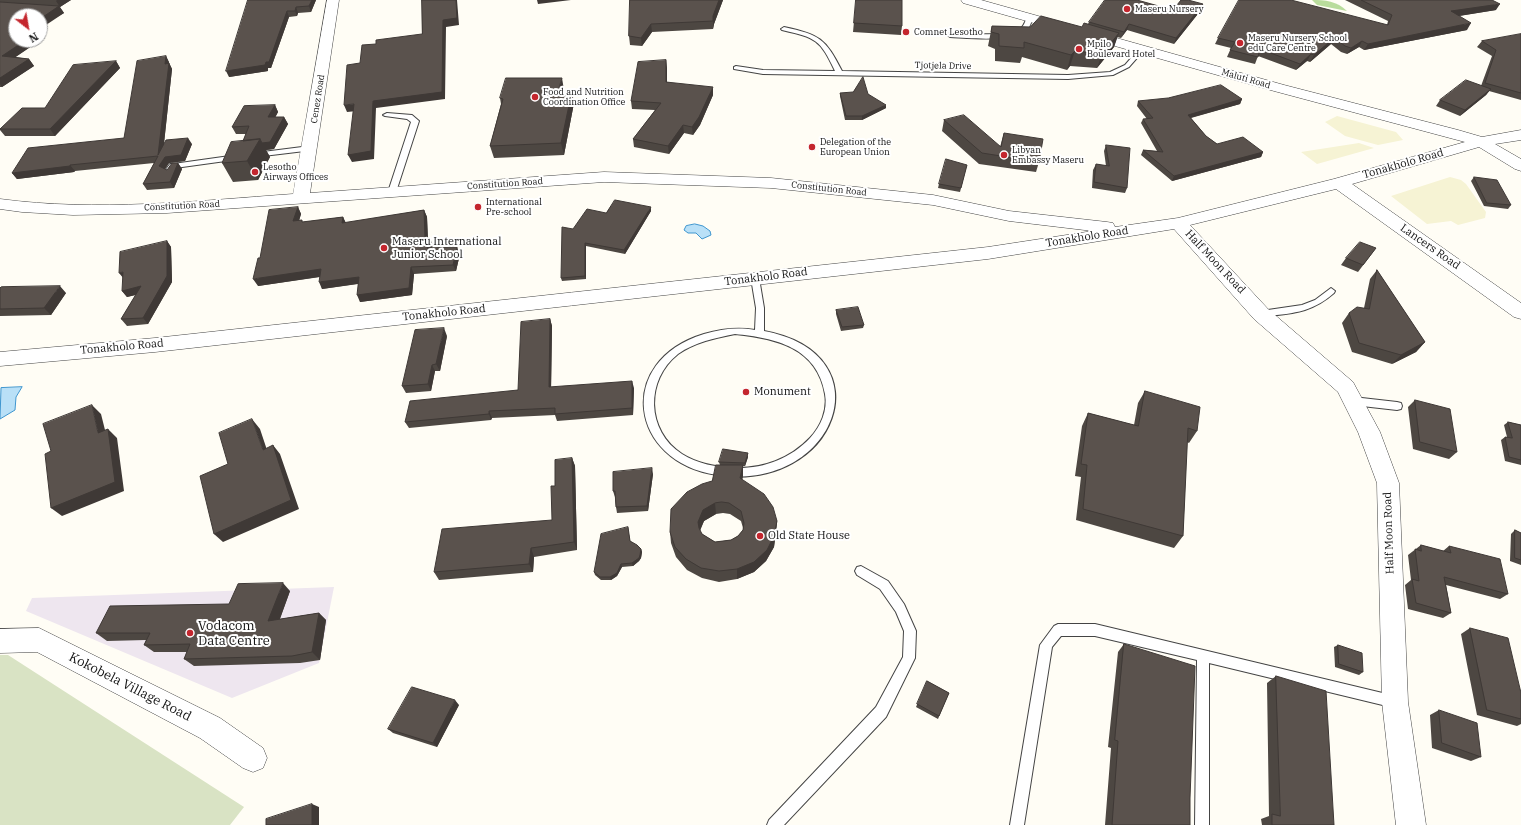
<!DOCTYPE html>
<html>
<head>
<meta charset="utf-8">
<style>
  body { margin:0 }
  #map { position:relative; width:1521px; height:825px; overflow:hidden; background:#fffdf5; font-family:"IBM Plex Serif",serif }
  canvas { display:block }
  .north { position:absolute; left:8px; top:8px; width:40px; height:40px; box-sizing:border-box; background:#fff; border:1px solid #a0a0a0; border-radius:50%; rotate:149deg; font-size:11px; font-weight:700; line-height:16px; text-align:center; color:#111 }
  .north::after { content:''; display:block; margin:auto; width:14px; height:18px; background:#c4262e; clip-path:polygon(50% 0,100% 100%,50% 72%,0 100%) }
</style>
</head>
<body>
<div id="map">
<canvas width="1521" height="825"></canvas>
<div class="north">N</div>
</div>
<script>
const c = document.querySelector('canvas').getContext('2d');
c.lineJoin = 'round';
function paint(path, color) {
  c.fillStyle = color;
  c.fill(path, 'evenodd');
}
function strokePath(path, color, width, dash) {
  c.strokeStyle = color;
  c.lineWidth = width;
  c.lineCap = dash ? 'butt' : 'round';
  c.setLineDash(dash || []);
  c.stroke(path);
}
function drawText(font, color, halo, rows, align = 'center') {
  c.font = font + ' "IBM Plex Serif",serif';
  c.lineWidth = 4;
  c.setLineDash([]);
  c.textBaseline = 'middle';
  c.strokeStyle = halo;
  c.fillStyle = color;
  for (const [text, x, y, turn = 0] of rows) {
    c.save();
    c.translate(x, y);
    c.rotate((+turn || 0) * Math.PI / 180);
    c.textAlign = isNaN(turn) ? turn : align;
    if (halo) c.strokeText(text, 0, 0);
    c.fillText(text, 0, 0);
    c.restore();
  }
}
const industrial = new Path2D(`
  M334,587L319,663L232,698L26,611L32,598Z`);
const farmland = new Path2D(`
  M1337,116L1396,132L1403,140L1378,145L1345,136L1325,122Z
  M1359,143L1374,148L1317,164L1301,152Z
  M1450,177L1461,180L1466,184L1486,212L1485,218L1458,225L1451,221L1427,224L1391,196Z`);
const forest = new Path2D(`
  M1312,0C1325,0 1337,1 1347,11L1317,5Z`);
const cemetery = new Path2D(`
  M0,655H8L244,807L230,825H0Z`);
const water = new Path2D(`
  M695,224L703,226L710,231L711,235L702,239L696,233H688L684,230L686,226Z
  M22,387L16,397L15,410L0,419L1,388Z`);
const service = new Path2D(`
  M1029,17L1032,19C1031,24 1029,29 1024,32C1007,42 970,38 950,37L947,35L950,33C965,34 1009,37 1021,28C1024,26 1025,21 1027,18Z
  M784,27C820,35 825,38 842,71L1068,75L1110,72L1125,65L1139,49L1144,50L1129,67L1113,75L1068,79L763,74L734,69V67L736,66L763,70L835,71C820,39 816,38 782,30L781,29Z
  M387,113L412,115L419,121L396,192L392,194L388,192L411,122L407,119L385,116L383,115Z
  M310,146H313V150L255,157L251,155L255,153Z
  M237,155H240V159L175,168L171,174H168L164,172L170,164H173Z
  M755,275L759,278L764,308V331C888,354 836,493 717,475C629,462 615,361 704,334C721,329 737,327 755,330L756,308L751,278ZM735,334C775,338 817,347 825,394C828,410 821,426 810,438C790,459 763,469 734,468C716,467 698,464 682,454C646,431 645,380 678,354C695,342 715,338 735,334Z
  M1331,288L1335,291L1334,293C1310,314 1291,313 1261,317L1256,314L1261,311L1302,305L1315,300Z
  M1353,397L1397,402L1401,403L1402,406L1401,409L1397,410L1353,405L1350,404L1348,401L1350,398Z
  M861,566L888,581L904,604L916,631L915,658L886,717L784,825H767L769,820L876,707L903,657L904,631L896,612L880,589L857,575L855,571L857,567Z
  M1058,624H1095L1395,696L1400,697L1401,702L1400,707L1395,708L1209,663V825H1195L1197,660L1095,636H1061L1052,647L1024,825H1010L1040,645L1054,626Z`);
const minor = new Path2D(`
  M327,0H339L310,193L604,172L771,178L933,195L1009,211L1107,222L1113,223L1115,227L1178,218L1334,179L1465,142L1274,91L963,3L961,0H981L1284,85L1458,130L1482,137L1521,130V140L1495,144L1521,159V171L1515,169L1479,147L1352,184L1521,303V319L1514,317L1336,189L1190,225L1268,309L1353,382L1380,432L1399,483L1408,702L1426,825H1396L1382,702L1377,483L1358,432L1338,392L1254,319L1174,229L988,259L155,352L0,366V352L155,338L988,247L1093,231L1009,221L933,205L771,188L604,182L167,213L73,215L22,212L0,209V199C97,212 196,201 293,194Z
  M39,628L220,718L263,748L267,758L263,768L253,772L243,768L200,738L37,652L0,653V629Z`);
const wall = new Path2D(`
  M0,0H71L60,7L64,13L16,40L41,30L45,37L15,57L29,59L34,66L2,87H0V2L58,6L0,2Z
  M248,0H316L311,12L298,13L297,16L289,17L271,68H268V71L229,77Z
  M630,0H723L714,24L713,29L652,32L642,46L630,45L629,36Z
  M856,0L902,26L901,35L853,32Z
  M1345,0H1492L1496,10L1458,16L1467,30L1364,50L1359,47L1347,54L1341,52L1331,44L1310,62L1307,61L1296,70L1258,56L1255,64L1227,57L1231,48L1215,44L1218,38L1387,25L1388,21Z
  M1173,10H1201L1174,44L1127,30L1121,38L1117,37L1114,47L1097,68L1070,66L1067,70L1022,57L1020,63L995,61V49L988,46L992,26L1030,27H1082L1088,24L1089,22Z
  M1521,34V100L1489,91L1486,95L1460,116L1436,106L1440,100L1481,86L1492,56L1477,47L1482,41Z
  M166,56L172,69L164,144H192L185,161L169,163L165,169L167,170L178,163L182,169L174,188L147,190L143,184L154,163L75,171L74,172L17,179L12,173L124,138Z
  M666,60L667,82L713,95L700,125L693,135L684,133L669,154L634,147L633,139L655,110L632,109L631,101Z
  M116,61L120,68L55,136H5L0,130V129L45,108Z
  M564,90V91L574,103L564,155L494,158L490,146L501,104L500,98Z
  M840,93L868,94L886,108L862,120H845L840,96Z
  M1242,99L1240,104L1191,118L1206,136L1217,144L1263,152L1261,157L1172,181L1141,155L1143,150L1157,151L1141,123L1143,119H1147L1137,106L1138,101Z
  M275,105L278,112L275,117H284L288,124L274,149L266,150L270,157L258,180L233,182L222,163L243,141L246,134H236L232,127Z
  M944,120L1000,147L1004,133L1039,162L1036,172L979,164L942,131Z
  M1106,145L1127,188L1125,193L1092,188L1093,170L1096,164L1106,166L1104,151Z
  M967,165L960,192L938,188L939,184Z
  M1474,177L1511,205L1508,209L1484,206L1471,181Z
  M298,207L301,214L299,220L303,222L343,217L346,223L424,210L427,217L428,238L433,245L432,248L460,254L456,271L414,274L412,295L360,302L358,284L322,289L320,277L258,286L260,258Z
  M651,211L625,254L586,246V279L562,281L561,278L606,213Z
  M167,241L171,247L172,282L148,324L127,326L121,319L136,295L127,297L122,291Z
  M1376,248L1358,272L1341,265L1346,258Z
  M1377,270L1425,342L1416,352L1392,364L1352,352L1342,323L1349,313L1364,308L1370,279Z
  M0,288L66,293L51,315L0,316Z
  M836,310L864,325L863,328L841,331L836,314Z
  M550,319L552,326L551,387L634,388L633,415L557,421L555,415L492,418L491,420L409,428L405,422L518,390Z
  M447,336L440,371H435L431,391L406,393L402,386Z
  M1145,391L1197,431L1189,443L1187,442L1183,536L1174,548L1076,520L1081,477L1075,476L1082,426L1088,413L1134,425L1138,403Z
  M1415,400L1457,452L1449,459L1413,449L1408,407Z
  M1508,422L1521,425V465L1505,461L1501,440L1505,437H1507L1504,425Z
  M748,457L745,466H743V476L742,480L777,521L776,532L774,547L766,561L754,572L737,579L719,582L702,578L687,570L676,557L671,543L670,532L712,481L720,465L719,462ZM723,513L730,514L741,521L743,528V530L738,536L731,540L715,542L702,534L700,531L704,521L716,514Z
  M572,458L575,466L577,550L534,557L533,572L439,580L434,572L552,520L555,486Z
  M653,474L648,511L617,513L616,507L615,497L613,491Z
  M628,527L630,541L641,549L642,552L641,558L639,561L633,566L622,567L617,576L611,580H601L595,575L594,572Z
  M1515,530L1521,533V565L1510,561L1511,534Z
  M1421,545L1443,551L1449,546L1508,594L1500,599L1446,585L1451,613L1443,618L1408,609L1405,585L1411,580L1408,555Z
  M290,591L280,619L319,613L326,620L320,660L300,663L194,666L184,659L187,652H154L144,645L146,640L107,641L96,633Z
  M1470,628L1521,693V724L1517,726L1477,715L1461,634Z
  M1124,644L1190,825H1105L1111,748L1108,747L1118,652Z
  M1338,645L1363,672L1359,675L1335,667L1334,647Z
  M1276,676L1334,825H1262L1261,819L1269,816L1267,683Z
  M927,681L949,693L938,719L916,707Z
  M459,705L437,747L393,733L388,729Z
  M1439,710L1481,757L1471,761L1432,748L1430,715Z`);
const shadedWall = new Path2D(`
  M57,0H71L60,7L56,1Z
  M312,0H316L311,12L309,6Z
  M456,0H457L459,25L446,27L445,99L376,108L374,159L352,162L348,155L373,101L443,20Z
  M537,0H571L538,4Z
  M719,0H723L714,24L713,29V16Z
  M1203,4L1201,10L1174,44L1176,38Z
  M1500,4L1496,10L1447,18L1451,11Z
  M59,6L64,13L40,29V19Z
  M296,7L298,13L297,16L295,11Z
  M287,11L289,17L271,68H268V71L229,77L226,71L266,62Z
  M1471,23L1467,30L1364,50L1368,44Z
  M651,24L652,32L642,46L641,38Z
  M1129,24L1127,30L1121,38L1124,32Z
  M40,30H41L45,37L7,63L2,56L26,40H40Z
  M1119,33L1114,47L1097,68L1102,54Z
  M1334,38L1331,44L1310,62L1314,55Z
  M1362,41L1359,47L1347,54L1351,48Z
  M1075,51L1070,66L1067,70L1071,55Z
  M1311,54L1307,61L1296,70L1300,64Z
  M166,56L169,62L168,70L165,64Z
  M29,59L34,66L2,87L0,84V78Z
  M666,60L667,68V90L666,82Z
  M116,61L120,68L55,136L50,129Z
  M169,63L172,69L162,161L158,155Z
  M562,78L564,90L561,103L558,91Z
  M713,87V95L700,125L693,135L692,127Z
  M1491,89L1486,95L1460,116L1465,110Z
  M572,91L574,103L564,155L561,143Z
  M1242,99L1240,104L1186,119L1188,115Z
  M354,104L357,111L347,112L344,105Z
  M275,105L278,112L272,124L268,117Z
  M886,105V108L862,120V116Z
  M284,117L288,124L274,149L266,150L270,157L258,180L247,161L260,139Z
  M683,125L684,133L669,154L668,146Z
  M188,138L192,144L185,161L169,163L163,172L159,166L165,157Z
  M1263,152L1261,157L1172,181L1174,176Z
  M178,163L182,169L174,188L170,182Z
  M70,165L75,171L74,172L17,179L12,173Z
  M298,207L301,214L297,228L293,221Z
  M651,207V211L625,254L624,250Z
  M424,210L427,217L428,245L430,238L433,245L430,255L427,248L425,238Z
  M343,217L346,224L342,223Z
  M167,241L171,247L172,282L148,324L143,318Z
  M585,243L586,246V279L585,276Z
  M457,247L460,254L456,271L453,265Z
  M411,267L414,274L412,295L360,302L357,295Z
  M321,269L325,276L258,286L253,279Z
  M123,272L124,279L119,273Z
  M359,277L363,283L322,289L319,282Z
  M60,286L66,293L51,315L44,308Z
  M141,286L146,292L127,297L122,291Z
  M550,319L552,326L551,394L549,387Z
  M444,328L447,336L440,371L436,364Z
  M1425,342L1416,352L1392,364L1401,355Z
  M432,365L435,371L431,391L428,384Z
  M632,381L634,388L633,415L632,408Z
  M92,405L101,414L108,442L98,433Z
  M489,411L492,418L491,420L489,414Z
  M252,419L260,429L270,459L263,450Z
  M108,429L117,438L124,491L62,516L51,508Z
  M273,445L280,454L299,509L223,542L214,534Z
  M748,453V457L745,466V463Z
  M572,458L575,466L577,550L574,542Z
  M743,465V476L740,489V478Z
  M652,468L653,474L648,511L647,506Z
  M715,503L716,514L704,521L699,532L698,522L703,510Z
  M777,521L776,532L774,547L766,561L754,572L737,579V569Z
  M531,548L534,557L533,572L529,564Z
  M641,549L642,552L641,558L639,561L633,566L632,563Z
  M621,564L622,567L617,576L611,580L610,577Z
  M283,583L290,591L276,629L268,621Z
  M319,613L326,620L320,660L312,652Z
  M455,700L459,705L437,747L433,743Z
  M312,804L319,807V825H312Z`);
const building = new Path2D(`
  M248,0H312L309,6L296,7L295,11H287L269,62H266L265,65L226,71Z
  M422,0H456L457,18L443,20L442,92L373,101L371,151L348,155L354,104L344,105L347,65L360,63L362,45L376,44V40L422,34Z
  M630,0H719L713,16V21L651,24L641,38L629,36Z
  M856,0H902V26L854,23Z
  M1105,0H1137L1173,10L1181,0H1188L1203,4L1176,38L1129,24L1124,32L1089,22Z
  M1239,0H1291L1388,25L1392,15L1361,0H1492L1500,4L1451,11L1471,23L1368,44L1362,41L1351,48L1345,46L1334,38L1314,55L1311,54L1300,64L1260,49L1258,57L1230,50L1235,42L1218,38Z
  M0,2L59,6L40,19V16H16V40H26L2,56L29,59L0,78Z
  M1041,16L1082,27L1084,23L1119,33L1102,54L1075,51L1071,55L1024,42V48L999,46V34L991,32L992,26L1030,27Z
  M1521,34V93L1485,83L1496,50L1482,41Z
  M166,56L165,64L169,63L158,155L166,140L188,138L181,155L165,157L159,166L167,170L172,163H178L170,182L143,184L158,156L70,165V166L12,173L28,148L124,138L137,61Z
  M666,60V82L713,87L699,117L692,127L683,125L668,146L633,139L661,103L631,101L638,62Z
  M116,61L50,129H0L22,108H45L73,65Z
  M863,77L868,94L886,105L862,116H846L840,93L853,92Z
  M506,78H562L558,91H572L561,143L490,146L503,99L500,98Z
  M1466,80L1491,89L1465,110L1440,100Z
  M1221,85L1242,99L1188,115L1206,136L1217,144L1243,137L1263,152L1174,176L1143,150L1163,152L1143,119L1153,118L1138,101L1168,98Z
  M275,105L268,117H284L270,142L262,143L260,139L243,141L249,126L232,127L244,106Z
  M964,115L1001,147L1004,133L1043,139L1039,162L982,153L944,120Z
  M260,139L247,161L222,163L231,142Z
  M1106,145L1130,148L1127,188L1094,182L1096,164L1109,166Z
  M946,159L967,165L961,188L939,184Z
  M1474,177L1497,180L1511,205L1487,203Z
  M615,200L651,207L624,250L585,243V276L561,278L562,227L573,229L587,209L606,213Z
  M298,207L293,221L302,220V222L343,217L342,223L424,210L425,238H430L427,248L457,247L453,265L411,267L409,288L357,295L359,277L319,282L321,269L253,279L258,258H260L269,210Z
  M167,241V276L143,318L121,319L141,286L122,291L123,272L119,273L120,252Z
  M1360,242L1376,248L1363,265L1346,258Z
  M1377,270L1425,342L1401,355L1359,343L1349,313L1357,307L1369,309Z
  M60,286L44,308L0,309V288L1,287Z
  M858,307L864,325L842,327L836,310Z
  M550,319L549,387L632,381V408L555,414V408L489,411V414L405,422L410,401L518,390L521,322Z
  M444,328L436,364L432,365L428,384L402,386L415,330Z
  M1145,391L1200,407L1197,431L1188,428L1183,536L1083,509L1087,465L1081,464L1088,413L1138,426Z
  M1415,400L1450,409L1457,452L1420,442Z
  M92,405L98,433L108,429L115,482L51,508L45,454L51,451L43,424Z
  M252,419L263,450L273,445L291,500L214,534L200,476L228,464L219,433Z
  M1508,422L1521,425V460L1509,457L1505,437L1512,438Z
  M723,449L748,453L745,463L719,462Z
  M572,458L574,542L531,548L529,564L434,572L442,529L552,520L551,486H555V460Z
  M716,465H743L740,478L764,494L773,507L777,521L774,536L767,550L754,562L737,569L719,571L701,568L686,559L675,547L670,532L671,509L687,492L702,484L712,481ZM722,502L729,503L741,511L744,523L743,530L738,536L731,540L715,542L702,534L699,528L698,522L703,510L715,503Z
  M652,468L647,506L616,507L615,491H613V472Z
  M628,527L630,541L637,545L641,549L640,555L639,558L632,563L621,564L617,573L610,577H600L594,572L601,534Z
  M1515,530L1521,533V560L1515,558Z
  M1421,545L1451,553L1449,546L1500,559L1508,594L1444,577L1451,613L1416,603L1412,579L1419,581L1415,549L1421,551Z
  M283,583L268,621L319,613L312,652L292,656L184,659L190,644L144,645L150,633H96L110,606L229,604L238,584Z
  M1470,628L1508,638L1521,693V719L1487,710Z
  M1124,644L1195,666L1190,798V825H1112L1118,741L1115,740Z
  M1338,645L1362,653L1363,672L1339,664Z
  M1276,676L1326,691L1334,825H1272V814L1280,816Z
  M927,681L949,693L939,716L917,704Z
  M412,687L455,700L433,743L388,729Z
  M1439,710L1477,723L1481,757L1442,743Z
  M312,804V825H266V819Z`);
const markers = [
  [1127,9,4,"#c4262e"],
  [906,32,4,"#c4262e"],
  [1240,43,4,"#c4262e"],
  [1079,49,4,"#c4262e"],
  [535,97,4,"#c4262e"],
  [812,147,4,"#c4262e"],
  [1004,155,4,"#c4262e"],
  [255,172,4,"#c4262e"],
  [478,207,4,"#c4262e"],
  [384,248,4,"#c4262e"],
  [746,392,4,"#c4262e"],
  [760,536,4,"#c4262e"],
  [190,633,4,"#c4262e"]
];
const farPoinames = [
  ["Maseru Nursery",1135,9],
  ["Comnet Lesotho",914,32],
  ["Maseru Nursery School",1248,38],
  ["edu Care Centre",1248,48],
  ["Mpilo",1087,44],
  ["Boulevard Hotel",1087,54],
  ["Food and Nutrition",543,92],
  ["Coordination Office",543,102],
  ["Delegation of the",820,142],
  ["European Union",820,152],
  ["Libyan",1012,150],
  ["Embassy Maseru",1012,160],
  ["Lesotho",263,167],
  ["Airways Offices",263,177],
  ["International",486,202],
  ["Pre-school",486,212]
];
const farStreetnames = [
  ["Tjotjela Drive",943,66,1],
  ["Maluti Road",1246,79,16],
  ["Cenez Road",318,99,-81],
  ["Constitution Road",505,184,-4],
  ["Constitution Road",829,189,6],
  ["Constitution Road",182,206,-3]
];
const streetNames = [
  ["Tonakholo Road",1403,164,-16],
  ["Tonakholo Road",1087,237,-9],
  ["Lancers Road",1430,247,35],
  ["Half Moon Road",1215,262,47],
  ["Tonakholo Road",766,277,-7],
  ["Tonakholo Road",444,313,-6],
  ["Tonakholo Road",122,347,-5],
  ["Half Moon Road",1389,533,-92]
];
const poiNames = [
  ["Maseru International",392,242],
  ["Junior School",392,255],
  ["Monument",754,392],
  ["Old State House",768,536]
];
const nearPoinames = [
  ["Vodacom",198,626],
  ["Data Centre",198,641]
];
const nearStreetnames = [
  ["Kokobela Village Road",130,687,27]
];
paint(industrial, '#eee6ef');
paint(farmland, '#f6f3d4');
paint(forest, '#b9dc9c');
paint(cemetery, '#d9e3c4');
paint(water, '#b9e0f7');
strokePath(water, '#3f96cf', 1);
strokePath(service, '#444', 2);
strokePath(minor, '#444', 1);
paint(service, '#fff');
paint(minor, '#fff');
paint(wall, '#4d4742');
paint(shadedWall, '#3f3936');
paint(building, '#5a524d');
strokePath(building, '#3f3936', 1);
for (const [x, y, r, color] of markers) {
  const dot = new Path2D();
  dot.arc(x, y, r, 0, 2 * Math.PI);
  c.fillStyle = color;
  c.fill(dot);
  strokePath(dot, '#fff', 1.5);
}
drawText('9px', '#111', '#fff', farPoinames, 'left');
drawText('9px', '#111', '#fff', farStreetnames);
drawText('11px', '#111', '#fff', streetNames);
drawText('11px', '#111', '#fff', poiNames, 'left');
drawText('13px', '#111', '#fff', nearPoinames, 'left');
drawText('13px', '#111', '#fff', nearStreetnames);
</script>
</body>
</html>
